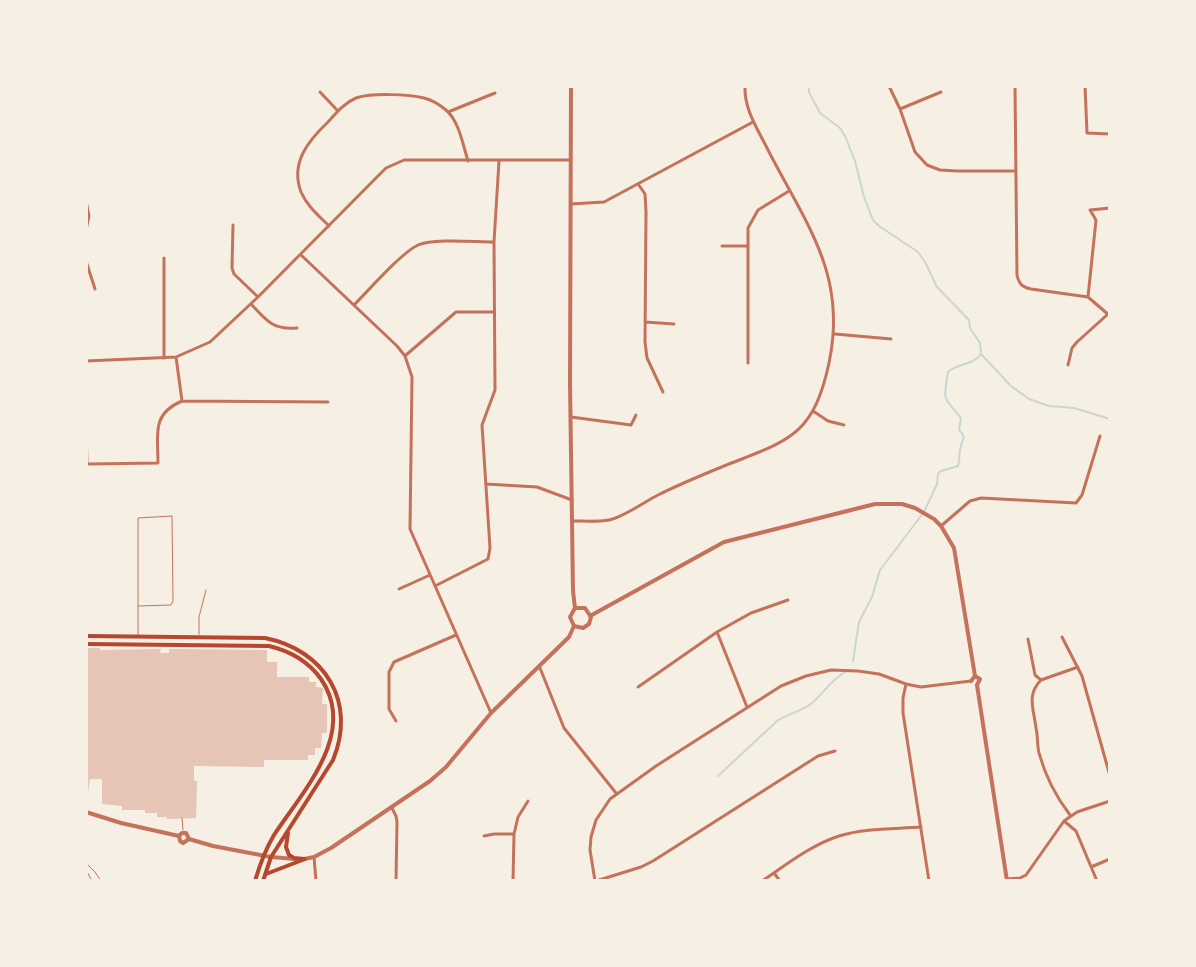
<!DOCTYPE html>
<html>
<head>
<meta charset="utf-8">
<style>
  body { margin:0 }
  #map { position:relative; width:1196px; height:967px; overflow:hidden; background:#f6efe4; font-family:"Libre Baskerville",serif }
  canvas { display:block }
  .frame { position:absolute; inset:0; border:88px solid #f6efe4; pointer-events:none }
</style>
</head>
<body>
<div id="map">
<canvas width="1196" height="967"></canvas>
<div class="frame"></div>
</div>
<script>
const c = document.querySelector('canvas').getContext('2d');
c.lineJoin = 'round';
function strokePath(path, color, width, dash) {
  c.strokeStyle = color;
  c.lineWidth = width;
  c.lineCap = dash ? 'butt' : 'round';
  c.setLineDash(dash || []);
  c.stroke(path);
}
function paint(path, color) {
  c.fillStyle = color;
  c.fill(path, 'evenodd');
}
const stream = new Path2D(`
  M809,86V92L820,113L840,128L845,136L855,161L864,197L873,220L879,226L918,252L925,262L937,287L969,320L970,328L980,343L981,354C972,366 959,362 948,372C943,402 943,396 961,418L959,430C968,438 961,440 960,450C959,456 960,459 958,466L941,471L938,474L937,484L924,512L880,570L872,597L859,622L853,661
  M981,354L1011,386L1029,399L1049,406L1074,408L1110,419
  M718,776L777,721C789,713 803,711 812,703C825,692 829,682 845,672`);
const building = new Path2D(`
  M86,648H100V650L161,649L160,653H169V649L267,650V662H277V677H309V682H316V687L323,688L322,704H327V733H322L321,748H315V755H308V760H264V767L194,766V781H197L196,818L167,819V817H157V813H145V810H122V806L102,804V779H90L88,792L86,791Z`);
const service = new Path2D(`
  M199,634V617L206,590
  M138,635V518L172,516L173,601L171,605L138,606
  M182,818L183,830
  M86,863L95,872L101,881
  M86,870L92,881`);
const minor = new Path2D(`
  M889,86L900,109L915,152L927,165L940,170L957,171H1016
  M1015,86L1017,275C1019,284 1022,287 1031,289L1088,297L1110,316
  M1085,86L1087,133L1110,134
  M320,92L338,111
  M900,109L941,92
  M448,112L495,93
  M638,184L645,194L646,212L645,342L647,358L663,392
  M86,201L89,216L86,230
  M571,204L604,202L753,122
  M233,225L232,268L234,274L258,297
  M329,226C319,216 307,206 301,192C290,163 308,141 328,122C336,113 344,103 356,98C371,93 409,94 424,98C432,100 440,105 446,110C459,121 463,145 468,161
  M722,246H747
  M301,255L397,346L405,356L412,377L410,529L491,713
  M86,261L95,289
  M1088,297L1096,220L1090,210L1110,208
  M251,304C266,320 272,330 297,328
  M354,305C369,290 401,253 418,245C434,238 475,242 494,242
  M645,322L674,324
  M835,334L891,339
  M406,355L456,312H494
  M176,357L182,401
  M164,358V258
  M86,361L176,357L210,342L258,297L376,178L386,168L404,160H569
  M748,363V228L758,210L789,191
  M1068,365L1072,348L1077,342L1108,314
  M813,411L828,421L844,425
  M571,417L631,425L636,415
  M86,425L87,464L158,463C158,435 151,414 182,401L328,402
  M486,484L537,487L572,500
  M573,521C584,521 598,522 609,520C624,517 644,502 658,495C680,484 702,475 724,466C789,440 813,437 829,363C848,274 805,223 767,148C757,128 744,109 745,86
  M941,526L970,501L981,498L1076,503L1082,495L1100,436
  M435,586L488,559L490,548L482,425L495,390L494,242L499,161
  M399,589L430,575
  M717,632L747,707
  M1062,637L1082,676L1110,776
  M1028,639L1035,675L1041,680C1026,695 1034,710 1036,728C1038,736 1037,745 1039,753C1045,775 1057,798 1070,815
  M540,668L564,728L616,793
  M1041,680L1078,667
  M906,684L903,698V713L929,881
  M638,687L717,632L751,613L788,600
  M396,721L389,709V672L394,662L456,635
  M392,808L396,816L397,822L396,881
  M1064,821L1076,831L1097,881
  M484,836L494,834H514
  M314,857L316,881
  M1091,867L1110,859
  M774,873L780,881
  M1007,879L1020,878L1026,875L1064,821L1077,812L1110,801
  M513,881L514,834L518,817L528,801
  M595,881L590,850L591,837L596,820L610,799L656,766L781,686L806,676L831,670L858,671L879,674L906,684L921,687L971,681
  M596,881L641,867L653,861L818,756L835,751
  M762,881C786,865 811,845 839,836C864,828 894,829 921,827`);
const tertiary = new Path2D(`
  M571,86L570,383L573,591L575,608
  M590,616L724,542L875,504H902L915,508L934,519L941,526L954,548L975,676
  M574,626L583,628L589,624L591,617L585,608H575
  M574,626L570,617L575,608
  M971,681L975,676L980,679L977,685L1007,881
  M86,812L121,823L179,836
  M179,836L182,833H186L189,839
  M179,836L180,841L183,843L189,839
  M189,839L213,846L271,857L295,859
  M304,859L314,857L331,848L430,781L446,767L491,713L569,637L574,626`);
const primary = new Path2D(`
  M86,636L265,638C325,650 357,702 333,760L271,857L263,881
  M86,644L269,646C290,651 308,661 321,679C358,733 303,791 274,835C265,850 260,864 255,881
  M288,833L286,847L289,855L294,858L304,859
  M266,874L305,859`);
strokePath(stream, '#c9d6d2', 2);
paint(building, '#e6c5b7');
strokePath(service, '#c5725c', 1);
strokePath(minor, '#c5725c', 3);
strokePath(tertiary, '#c5725c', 4);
strokePath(primary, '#b5482f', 4);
</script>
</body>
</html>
